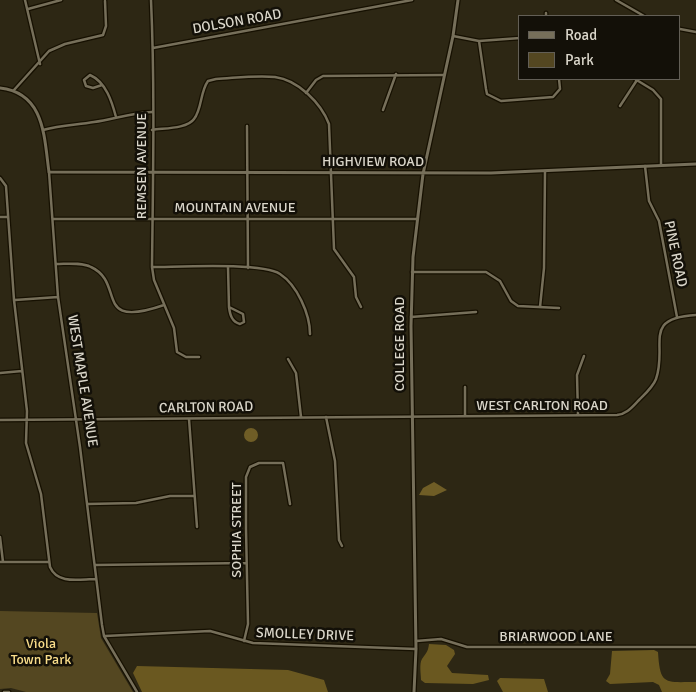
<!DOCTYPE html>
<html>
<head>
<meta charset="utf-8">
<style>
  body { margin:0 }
  #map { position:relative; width:696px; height:692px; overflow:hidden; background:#2d2714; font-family:Signika,sans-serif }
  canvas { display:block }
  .legend { position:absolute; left:518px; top:15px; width:162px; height:65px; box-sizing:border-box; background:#131008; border:1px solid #635f56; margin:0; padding:6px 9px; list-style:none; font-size:15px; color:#dad6ca }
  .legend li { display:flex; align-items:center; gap:10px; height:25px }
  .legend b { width:25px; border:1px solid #635f56 }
</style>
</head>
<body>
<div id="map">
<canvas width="696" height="692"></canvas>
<ul class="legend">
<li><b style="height:6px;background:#766f5a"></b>Road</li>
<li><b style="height:14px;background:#544721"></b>Park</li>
</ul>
</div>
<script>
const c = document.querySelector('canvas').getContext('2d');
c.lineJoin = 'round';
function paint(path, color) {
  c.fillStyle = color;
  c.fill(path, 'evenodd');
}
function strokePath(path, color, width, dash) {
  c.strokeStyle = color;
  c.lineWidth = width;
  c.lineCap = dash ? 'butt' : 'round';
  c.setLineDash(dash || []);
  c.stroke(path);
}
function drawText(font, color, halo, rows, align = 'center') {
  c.font = font + ' Signika,sans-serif';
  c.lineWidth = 5;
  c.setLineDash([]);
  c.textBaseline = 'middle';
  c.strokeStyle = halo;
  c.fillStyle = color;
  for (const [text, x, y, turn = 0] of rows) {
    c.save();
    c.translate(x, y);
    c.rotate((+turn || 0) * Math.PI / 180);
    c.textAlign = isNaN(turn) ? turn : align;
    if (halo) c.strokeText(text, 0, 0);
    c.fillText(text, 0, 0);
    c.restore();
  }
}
const green = new Path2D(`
  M0,611L97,613L101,638L133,692H26L11,688L0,689Z`);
const forest = new Path2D(`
  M429,644L446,645L454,650L455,654L447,666L452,673L488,675L489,680L473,684L425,683L421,680C421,674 419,664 422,659C426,653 428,652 429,644Z
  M654,650L658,652C660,686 665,682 696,682V692H662L659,685L653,682L610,684L606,681L610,674L612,651Z
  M137,666L288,670L324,680L328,692H142L133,673Z
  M500,678L544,679L548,692H503L497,681Z`);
const water = new Path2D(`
  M244 435a7 7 0 1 1 14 0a7 7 0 1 1-14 0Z
  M434,482L447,490L434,496L419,495L423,488Z`);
const minor = new Path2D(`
  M25,0L40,64
  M151,0C155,89 153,178 152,267L154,280L174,328L177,352L186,357H199
  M616,0L644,16
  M28,9L61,0
  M546,13V16
  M680,29L696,32
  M453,36L479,41L520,38
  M479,41L486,89L487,94L501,101L553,97L560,89L559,79
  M153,48L412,0
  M635,79L653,90L661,99V165
  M102,85L93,88L86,86L84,80L90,75C106,82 112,102 116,117
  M14,90L49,51L65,44L103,35L106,26L105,1
  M306,93L316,80L323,76L444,75
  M620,106L637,80
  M383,110L396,74
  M247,126L248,268
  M43,130C61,125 76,125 94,122C114,119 131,113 152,112
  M152,130C163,128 187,129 194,119C202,109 200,92 208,81L216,79C235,78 256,75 275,77C298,80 321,103 329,124L334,249L354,277L356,297L361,307
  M645,166L649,201L659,221L677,317
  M49,172L58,297L80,447L102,625L104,636L137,692
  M0,178L6,186L14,300L27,411L26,443L41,494L50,567C58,585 80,579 96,579
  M0,217H8
  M53,219H416
  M56,264C67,264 81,262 91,267C126,283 92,330 164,305
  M152,267C177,267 262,262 280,274C297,285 310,314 310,334
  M228,267L229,307L243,314L244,322L240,324C232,322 230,315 229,307
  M412,272H486L500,281L511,301L518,306L559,308
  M15,300L58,297
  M540,307L544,268L545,171
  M411,317L476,312
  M288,359L296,373L301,417
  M0,373L22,371
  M578,415L577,375L584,356
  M465,416V387
  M326,417L335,461L339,540L342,546
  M189,419L197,527
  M0,420L617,415C627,414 632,407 639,400C645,394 653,387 656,379C668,345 641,318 696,315
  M87,504L136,503L170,496H194
  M0,537L3,562
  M0,562H49
  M95,565L246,563
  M105,636L210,631L253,643L416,649
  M244,641L248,624L246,529V477L250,467L259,463H283L290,504
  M416,641L441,639L467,647H696
  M4,692H9`);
const tertiary = new Path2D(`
  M0,88C45,93 44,137 49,172L491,173L696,164
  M414,692L416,649L411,326L413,257L423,174L453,36L458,0`);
const streetNames = [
  ["DOLSON ROAD",237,22,-10],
  ["HIGHVIEW ROAD",373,162],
  ["REMSEN AVENUE",142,166,-90],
  ["MOUNTAIN AVENUE",235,208],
  ["PINE ROAD",675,254,78],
  ["COLLEGE ROAD",400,344,-90],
  ["WEST MAPLE AVENUE",82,381,81],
  ["WEST CARLTON ROAD",542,406],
  ["CARLTON ROAD",206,408,-1],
  ["SOPHIA STREET",237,530,-90],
  ["SMOLLEY DRIVE",305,635,2],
  ["BRIARWOOD LANE",556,637]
];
const parkNames = [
  ["Viola",41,644],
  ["Town Park",41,660]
];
paint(green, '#544721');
paint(forest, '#6a5820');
paint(water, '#6f5d26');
strokePath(minor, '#161001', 5);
strokePath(tertiary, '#161001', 5.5);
strokePath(minor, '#766f5a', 2.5);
strokePath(tertiary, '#766f5a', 3);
drawText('14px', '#dad6ca', '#131008', streetNames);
drawText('14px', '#f9dd8a', '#131008', parkNames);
</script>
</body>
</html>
